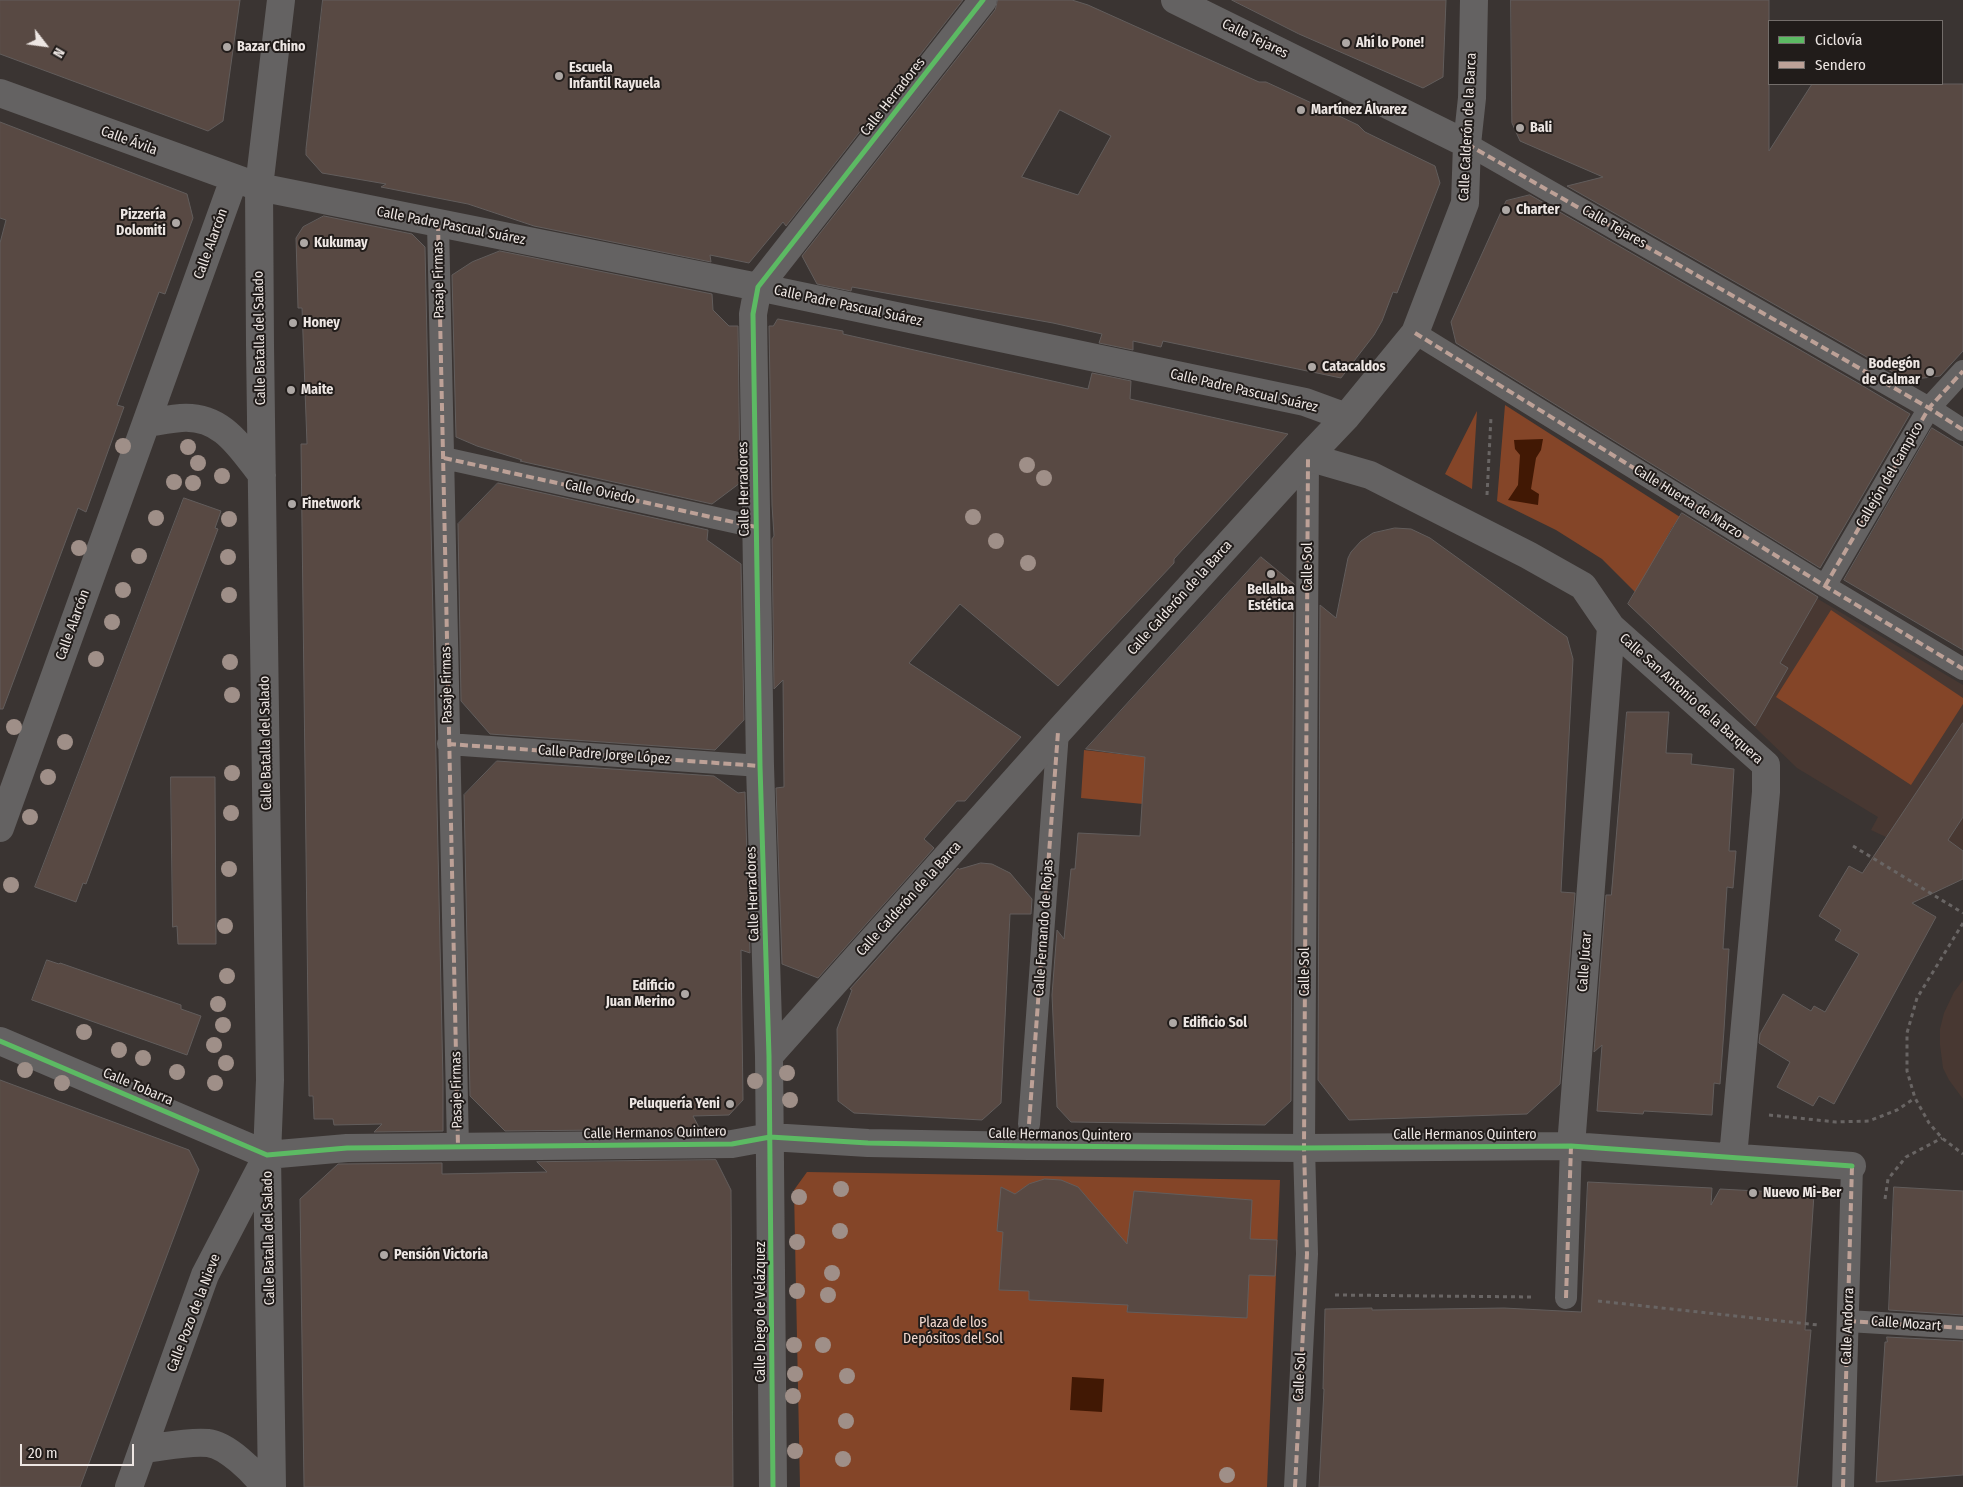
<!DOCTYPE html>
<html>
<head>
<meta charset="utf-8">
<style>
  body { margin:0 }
  #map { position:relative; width:1963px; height:1487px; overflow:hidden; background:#3a3432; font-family:"Fira Sans Condensed",sans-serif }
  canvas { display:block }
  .legend { position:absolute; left:1768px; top:20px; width:175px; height:65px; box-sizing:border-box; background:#211c1a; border:1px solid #736d6a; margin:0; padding:6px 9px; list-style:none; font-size:15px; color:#ede6e3 }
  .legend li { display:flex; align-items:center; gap:10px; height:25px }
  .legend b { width:25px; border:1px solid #736d6a }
  .north { position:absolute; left:20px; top:20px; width:50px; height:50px; -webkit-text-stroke:4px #211c1a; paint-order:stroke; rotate:120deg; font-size:14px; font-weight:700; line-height:20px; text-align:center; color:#ede6e3 }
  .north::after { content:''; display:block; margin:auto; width:18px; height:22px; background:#ede6e3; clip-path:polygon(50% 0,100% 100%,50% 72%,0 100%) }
  .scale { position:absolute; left:20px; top:1444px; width:114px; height:22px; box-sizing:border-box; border:2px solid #ede6e3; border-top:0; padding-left:6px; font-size:15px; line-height:18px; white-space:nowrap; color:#ede6e3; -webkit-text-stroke:4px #211c1a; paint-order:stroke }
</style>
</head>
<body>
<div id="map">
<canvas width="1963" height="1487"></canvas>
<ul class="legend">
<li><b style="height:6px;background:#5cba63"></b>Ciclovía</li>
<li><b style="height:6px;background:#bda197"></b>Sendero</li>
</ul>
<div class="north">N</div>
<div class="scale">20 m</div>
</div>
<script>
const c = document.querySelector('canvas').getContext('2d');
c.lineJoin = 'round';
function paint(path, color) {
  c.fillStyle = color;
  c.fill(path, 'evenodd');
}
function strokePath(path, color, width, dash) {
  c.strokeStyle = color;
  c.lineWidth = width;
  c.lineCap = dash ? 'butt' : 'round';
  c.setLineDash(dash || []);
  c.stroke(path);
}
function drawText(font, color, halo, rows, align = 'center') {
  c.font = font + ' "Fira Sans Condensed",sans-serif';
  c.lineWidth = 4;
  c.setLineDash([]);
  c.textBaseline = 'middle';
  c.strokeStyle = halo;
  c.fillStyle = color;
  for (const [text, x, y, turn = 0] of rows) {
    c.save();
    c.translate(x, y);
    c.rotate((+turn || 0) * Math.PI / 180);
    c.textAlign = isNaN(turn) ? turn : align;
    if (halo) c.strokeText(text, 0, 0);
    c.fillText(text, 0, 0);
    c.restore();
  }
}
const built = new Path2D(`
  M1680,517L1963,685V879L1952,883L1886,837L1871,830L1878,817L1797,768L1628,604L1672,528Z
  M1963,980V1099L1949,1080L1943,1068L1940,1045V1029L1944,1013L1954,992Z`);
const green = new Path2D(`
  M1505,405L1680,517L1672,528L1636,593L1602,559L1556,530L1497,501Z
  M1477,411L1472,489L1445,474Z
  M1831,610L1963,698V704L1911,785L1776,697Z
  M1084,750L1146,757L1195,809L1081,798Z
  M807,1172L1280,1180L1267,1487H800L794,1190Z`);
const water = new Path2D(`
  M1543,439L1541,450L1536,458L1531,489L1539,494L1538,505L1508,500L1518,485L1520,455L1515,449L1514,440Z
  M1072,1377L1104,1379L1102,1412L1070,1410Z`);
const building = new Path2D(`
  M0,0H240L223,121L208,131L0,54Z
  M323,0H963L786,226L783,222L749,263L710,255L711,262L534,226L468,204L381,187L386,184L322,173L306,155V149Z
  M998,0H1072L1088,5L1259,82H1266L1316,105L1358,125L1365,132L1435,166L1440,183L1397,293L1393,292L1382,321L1374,335L1341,378L1163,341L1161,347L1133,341V350L1099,343L1102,334L1053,323L852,287L851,291L817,284L802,256L995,10ZM1060,110L1111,136L1078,195L1022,177Z
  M1232,0H1446L1443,77L1423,88L1299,34Z
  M1511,0H1769V151L1812,84H1963V351L1940,376L1907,380L1567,186L1603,177L1520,141L1512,123Z
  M0,122L187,194L193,218L165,294L159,292L117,405L124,407L86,512L78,508L3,709H0V243L6,220L0,218Z
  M1530,195L1863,386L1910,414L1820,568L1456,343L1451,322L1506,201Z
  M324,216L412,234L425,247L443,1082V1131L374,1132L382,1124L334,1125L333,1119H314L313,1096H309L301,444H307L302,308H298L296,238L303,227Z
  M500,251L712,294L713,310L729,326H738L740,483L712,504L520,461L522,460L477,446L456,437L452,275L472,262Z
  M778,319L843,331V334L1088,389L1092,373L1131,381L1130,399L1288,434L1174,559V563L1058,686L960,604L909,663L1021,737L965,801H957L924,839L934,848L818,978L782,964L776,788L784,787L783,680L774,689L772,539L774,536L772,505L769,326H773Z
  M1932,428L1963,447V650L1844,580Z
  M498,483L708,530L707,540L741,564L744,720L715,750L490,734L461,701L458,524Z
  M184,498L221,511L215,528L218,529L86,884L83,883L76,902L35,887Z
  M1682,513L1818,597L1780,663L1788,668L1755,726L1628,604Z
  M1395,528L1411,529L1430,538L1567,637L1573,659L1561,892L1575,893L1560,1084L1527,1114L1349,1120L1318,1080L1320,605L1336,618L1348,558L1351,552L1361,541L1373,533Z
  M1261,557L1294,584L1291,1101L1265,1125L1071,1122L1057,1107L1052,995L1057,930L1064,939L1071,869H1075L1078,833L1140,836L1145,757L1086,749Z
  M1627,712H1669L1666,753L1692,754L1691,764L1734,769L1729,851H1736L1733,888L1727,887L1723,949H1729L1724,1030L1720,1084L1714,1083L1712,1115L1644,1111L1643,1114L1597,1111L1602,1045L1594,1052L1606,895H1611Z
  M1963,723V817L1948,840L1963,851V879L1912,903L1936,917L1834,1104L1819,1096L1813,1106L1777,1087L1790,1062L1759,1043L1760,1034L1783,994L1811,1011L1814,1006L1825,1012L1859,954L1835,940L1841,930L1819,916L1849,866L1862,873Z
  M497,761L714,776L738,793L745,792L750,953L741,950L743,1100L729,1115L693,1116L700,1129L505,1131L470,1096L464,795Z
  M171,777H215L216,944H178L177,926L173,927Z
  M981,863L992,864L1010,873L1032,899L1031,914H1010L1001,1103L982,1120L854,1113L838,1101L837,1029L852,990L850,989L958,868L959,869Z
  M47,960L59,964L60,963L181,1005V1009L201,1016L187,1055L32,1000Z
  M0,1080L189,1150L199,1170L80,1487H0Z
  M716,1160L731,1190L733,1487H304L300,1199L338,1164L442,1163V1174L547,1172L537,1162Z
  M1045,1179L1061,1180L1078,1187L1127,1244L1134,1191L1252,1200L1250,1239L1277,1240L1275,1276L1249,1275L1247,1318L1127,1312L1128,1305L1029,1300V1291L999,1290L1003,1232L997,1231L1001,1187L1015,1194L1029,1184Z
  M1588,1182L1712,1188L1711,1205L1720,1189L1814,1194L1805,1330H1811L1797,1487H1319L1324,1389H1323L1325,1309L1372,1308V1310L1504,1308L1581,1312Z
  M1894,1187L1963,1191V1315L1889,1310Z
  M1887,1337L1963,1341V1475L1876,1482L1885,1342H1887Z`);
const path = new Path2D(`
  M1487,495L1491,417
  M1853,846L1963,913
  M1963,923L1917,998L1907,1033V1071L1915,1098L1929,1123L1942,1138L1963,1154
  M1769,1115L1836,1122L1869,1121L1897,1110L1915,1098
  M1885,1199L1888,1179L1906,1157L1942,1138
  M1335,1295L1534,1297
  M1598,1301L1818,1325`);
const pedestrian = new Path2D(`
  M1467,144L1929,408L1963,430
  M438,223L458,1147
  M1415,333L1825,586L1963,669
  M444,458L756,527
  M1825,586L1929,408L1963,371
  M448,744L760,766
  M1029,1124L1058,732
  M1566,1298L1571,1146
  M1848,1321L1963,1328
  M1295,1487L1307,1254L1304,1148L1308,457
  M1843,1487L1852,1166`);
const minor = new Path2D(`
  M1175,0L1467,144
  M0,93L259,187L758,287L1305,402L1346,417
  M147,423C158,421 170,419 181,418C222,415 240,447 262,475
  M1308,457L1370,475L1528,555L1583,586L1611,627L1766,765V792L1733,1157
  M0,828L234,179
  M0,1041L267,1155L347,1148L732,1144L770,1137L868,1143L1028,1146L1304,1148L1571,1146L1852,1166
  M769,1056L1058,732L1308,457L1346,417L1415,333L1465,203L1467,144L1472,98L1474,0
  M1571,1146L1611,627
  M143,1449C163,1447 187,1441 208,1443C227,1445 254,1472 265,1487
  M129,1487L205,1275L266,1158
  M272,1487L267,1155L270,1080L260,345L259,187L281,0
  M773,1487L769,1056L760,766L753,314L758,287L983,0`);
const quiet = new Path2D(`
  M1467,144L1929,408L1963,430
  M438,223L458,1147
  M1415,333L1825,586L1963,669
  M444,458L756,527
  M1825,586L1929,408L1963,371
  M448,744L760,766
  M1029,1124L1058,732
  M1566,1298L1571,1146
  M1848,1321L1963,1328
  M1295,1487L1307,1254L1304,1148L1308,457
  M1843,1487L1852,1166`);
const cycleway = new Path2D(`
  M0,1041L267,1155L347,1148L732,1144L770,1137L868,1143L1028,1146L1304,1148L1571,1146L1852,1166
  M773,1487L769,1056L760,766L753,314L758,287L983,0`);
const trees = [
  [123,446],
  [188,447],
  [198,463],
  [1027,465],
  [222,476],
  [1044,478],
  [174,482],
  [193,483],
  [973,517],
  [156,518],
  [229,519],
  [996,541],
  [79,548],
  [139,556],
  [228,557],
  [1028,563],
  [123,590],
  [229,595],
  [112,622],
  [96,659],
  [230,662],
  [232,695],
  [14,727],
  [65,742],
  [232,773],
  [48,777],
  [231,813],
  [30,817],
  [229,869],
  [11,885],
  [225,926],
  [227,976],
  [218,1004],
  [223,1025],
  [84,1032],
  [214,1045],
  [119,1050],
  [143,1058],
  [226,1063],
  [25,1070],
  [177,1072],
  [787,1073],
  [755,1081],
  [62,1083],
  [215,1083],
  [790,1100],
  [841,1189],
  [799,1197],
  [840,1231],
  [797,1242],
  [832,1273],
  [797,1291],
  [828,1295],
  [794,1345],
  [823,1345],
  [795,1374],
  [847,1376],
  [793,1396],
  [846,1421],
  [795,1451],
  [843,1459],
  [1227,1475]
];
const markers = [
  [1346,43,5,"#aea8a5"],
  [227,47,5,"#aea8a5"],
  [559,76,5,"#aea8a5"],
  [1301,110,5,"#aea8a5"],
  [1520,128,5,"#aea8a5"],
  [1506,210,5,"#aea8a5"],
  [176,223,5,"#aea8a5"],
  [304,243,5,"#aea8a5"],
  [293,323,5,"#aea8a5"],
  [1312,367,5,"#aea8a5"],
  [1930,372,5,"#aea8a5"],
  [291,390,5,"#aea8a5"],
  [292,504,5,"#aea8a5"],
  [1271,574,5,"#aea8a5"],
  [685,994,5,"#aea8a5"],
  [1173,1023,5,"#aea8a5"],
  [730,1104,5,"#aea8a5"],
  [1753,1193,5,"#aea8a5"],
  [384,1255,5,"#aea8a5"]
];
const streetNames = [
  ["Calle Tejares",1255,39,26],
  ["Calle Herradores",893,97,-52],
  ["Calle Calderón de la Barca",1468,127,-87],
  ["Calle Ávila",129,141,20],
  ["Calle Padre Pascual Suárez",451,226,11],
  ["Calle Tejares",1614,227,30],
  ["Calle Alarcón",211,244,-70],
  ["Pasaje Firmas",439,280,-91],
  ["Calle Padre Pascual Suárez",848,306,12],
  ["Calle Batalla del Salado",260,338,-91],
  ["Calle Padre Pascual Suárez",1244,391,13],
  ["Callejón del Campico",1890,475,-60],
  ["Calle Herradores",744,489,-91],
  ["Calle Oviedo",600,492,12],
  ["Calle Huerta de Marzo",1688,502,32],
  ["Calle Sol",1308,567,-90],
  ["Calle Calderón de la Barca",1180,598,-48],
  ["Calle Alarcón",73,625,-70],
  ["Pasaje Firmas",447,685,-91],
  ["Calle San Antonio de la Barquera",1691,699,42],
  ["Calle Batalla del Salado",266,743,-91],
  ["Calle Padre Jorge López",604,755,4],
  ["Calle Herradores",753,894,-92],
  ["Calle Calderón de la Barca",909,899,-48],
  ["Calle Fernando de Rojas",1044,928,-86],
  ["Calle Júcar",1585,962,-86],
  ["Calle Sol",1305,972,-90],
  ["Calle Tobarra",138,1087,23],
  ["Pasaje Firmas",457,1090,-91],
  ["Calle Hermanos Quintero",655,1133,-1],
  ["Calle Hermanos Quintero",1060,1135,1],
  ["Calle Hermanos Quintero",1465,1135],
  ["Calle Batalla del Salado",269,1238,-91],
  ["Calle Diego de Velázquez",761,1312,-90],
  ["Calle Pozo de la Nieve",194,1313,-69],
  ["Calle Mozart",1906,1324,4],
  ["Calle Andorra",1848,1326,-88],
  ["Calle Sol",1300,1377,-87]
];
const poiNames = [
  ["Ahí lo Pone!",1356,43],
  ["Bazar Chino",237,47],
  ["Escuela",569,68],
  ["Infantil Rayuela",569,84],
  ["Martínez Álvarez",1311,110],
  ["Bali",1530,128],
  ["Charter",1516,210],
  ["Pizzería",166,215,"right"],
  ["Dolomiti",166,231,"right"],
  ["Kukumay",314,243],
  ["Honey",303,323],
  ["Bodegón",1920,364,"right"],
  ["de Calmar",1920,380,"right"],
  ["Catacaldos",1322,367],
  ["Maite",301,390],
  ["Finetwork",302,504],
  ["Bellalba",1271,590,"center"],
  ["Estética",1271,606,"center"],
  ["Edificio",675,986,"right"],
  ["Juan Merino",675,1002,"right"],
  ["Edificio Sol",1183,1023],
  ["Peluquería Yeni",720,1104,"right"],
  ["Nuevo Mi-Ber",1763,1193],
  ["Pensión Victoria",394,1255]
];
const parkNames = [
  ["Plaza de los",953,1323],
  ["Depósitos del Sol",953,1339]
];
paint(built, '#483832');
paint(green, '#844528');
paint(water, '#411804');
paint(building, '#584943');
strokePath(building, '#625d5c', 1);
strokePath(path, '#696564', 3, [4, 4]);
strokePath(pedestrian, '#646262', 22);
strokePath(minor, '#646262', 28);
strokePath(quiet, '#bda197', 4, [8, 4]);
strokePath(cycleway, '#5cba63', 5);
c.fillStyle = '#9f8f88';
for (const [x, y] of trees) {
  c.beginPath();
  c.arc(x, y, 8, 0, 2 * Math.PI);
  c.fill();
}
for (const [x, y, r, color] of markers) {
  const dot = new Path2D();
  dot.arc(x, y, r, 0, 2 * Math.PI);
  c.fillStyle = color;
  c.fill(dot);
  strokePath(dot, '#211c1a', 2);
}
drawText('14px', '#ede6e3', '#211c1a', streetNames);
drawText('bold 14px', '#ede6e3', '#211c1a', poiNames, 'left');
drawText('14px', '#f2d9cf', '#211c1a', parkNames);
</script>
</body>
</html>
